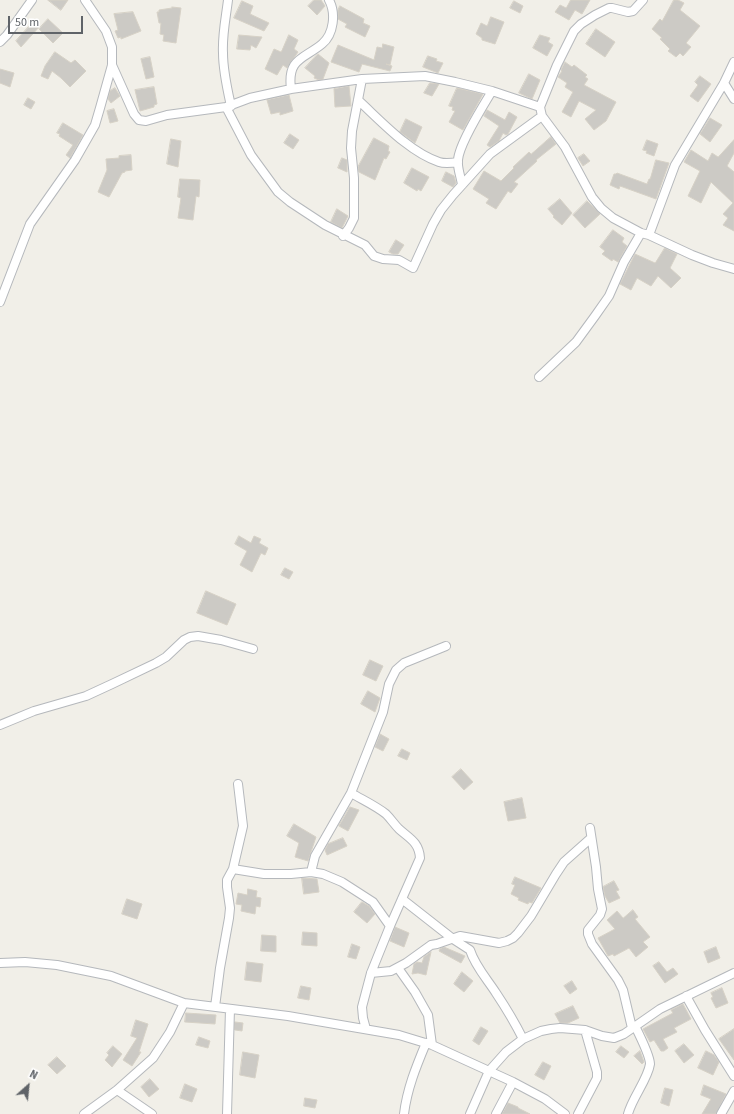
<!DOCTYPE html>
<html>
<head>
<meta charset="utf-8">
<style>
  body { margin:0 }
  #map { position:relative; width:734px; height:1114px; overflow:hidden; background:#f1efe8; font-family:"Source Sans 3",sans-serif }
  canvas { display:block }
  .north { position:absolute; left:8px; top:1066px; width:40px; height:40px; -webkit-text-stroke:3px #fff; paint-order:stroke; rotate:27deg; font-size:11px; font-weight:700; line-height:16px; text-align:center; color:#5f6368 }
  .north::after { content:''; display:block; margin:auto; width:14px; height:18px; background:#5f6368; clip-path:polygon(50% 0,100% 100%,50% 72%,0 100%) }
  .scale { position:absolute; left:8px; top:16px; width:75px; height:18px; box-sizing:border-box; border:2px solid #5f6368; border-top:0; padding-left:5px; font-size:12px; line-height:14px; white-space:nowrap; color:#5f6368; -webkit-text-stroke:3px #fff; paint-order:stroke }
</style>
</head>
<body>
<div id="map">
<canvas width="734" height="1114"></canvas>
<div class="north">N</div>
<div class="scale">50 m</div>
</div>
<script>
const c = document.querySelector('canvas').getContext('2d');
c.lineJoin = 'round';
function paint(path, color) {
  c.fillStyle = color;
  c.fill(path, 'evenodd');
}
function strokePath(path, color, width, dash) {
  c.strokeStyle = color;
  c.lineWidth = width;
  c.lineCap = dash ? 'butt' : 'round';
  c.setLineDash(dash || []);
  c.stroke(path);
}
const building = new Path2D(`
  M48,0H68L61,10Z
  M314,0H321L325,6L317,15L308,6Z
  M571,0H590L582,14L575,10L569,20L555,12L560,5L566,8Z
  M674,0H678L684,3L680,10L700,26L686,43L691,47L683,56L680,53L676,57L668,51L670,49L660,39L662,38L652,29L660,19L662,21Z
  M242,1L253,6L250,14L269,23L264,31L234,18Z
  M514,1L523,6L520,13L510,8Z
  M340,6L364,19L363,23L370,26L365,37L345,27L347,24L338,19V10Z
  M172,7L181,8L176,43L163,41L164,35L160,34L161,23H159L157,12H159V10L172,8Z
  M133,12L141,31L121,39V37L118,38L115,31L118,30L114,14Z
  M491,17L504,22L495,44L482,40V38L476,34L481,23L487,26Z
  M48,19L63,33L53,43L39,29Z
  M34,21L40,26L21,47L16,41Z
  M596,29L615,42L605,57L586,44Z
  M239,35L262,37L256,48L251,45L250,50L237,49Z
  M289,35L298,40L294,49L298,52L287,68L283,65L277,75L265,69L274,49L281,52Z
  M540,35L550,38L548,42L553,45L547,56L533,48Z
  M383,44L394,47L390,65L386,64L392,66L390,71L362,64L359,72L331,62L338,45L374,60L377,47L382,48Z
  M55,52L71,63L75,60L86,71L70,87L61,78L52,71L48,79L41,76L45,66Z
  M318,54L329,63L323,79L319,80L314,78L315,76L305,68Z
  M428,56L437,59L436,61L443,63L438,73L423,67Z
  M150,57L154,77L146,79L141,59Z
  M565,62L572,67L574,65L587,75L585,77L588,79L584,85L616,102L606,121L594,130L585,119L596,110L579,101L571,117L562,112L573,92L565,87L567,83L558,77L562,71L561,70Z
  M0,69L14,73L10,87L0,83Z
  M529,74L540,80L532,99L519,93Z
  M700,76L711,84L698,102L690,96L698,85L695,82Z
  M430,83L439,84L432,96L424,93Z
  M349,86L351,106L335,107L334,89Z
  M154,87L157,104L154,105V107L140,111L135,90Z
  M115,88L120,96L111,103L108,99L110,91Z
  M457,88L483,94L463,130L449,122L455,111L452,110L453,107L449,106Z
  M289,95L293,111L280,115V112L271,114L267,100Z
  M28,98L35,102L31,109L24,105Z
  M114,109L118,121L110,123L107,111Z
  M487,110L505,120L509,112L517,117L508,134L506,135L503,133L499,141L490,147L487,145L499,126L484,116Z
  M710,118L722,125L710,142L700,134Z
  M406,119L422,127L415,143L400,132Z
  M63,123L83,135L70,158L66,155L73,145L59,136L60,134L57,133Z
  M290,134L299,140L293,149L284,143Z
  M551,137L556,144L536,160L537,161L514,182L518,184L511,193L508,191L496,209L486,203L489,199L473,189L484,171L501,181L514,168L513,167L529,152L531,154Z
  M374,138L389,146L388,151L390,152L386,159L384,158L375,180L359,172L358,167Z
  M171,139L181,141L178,167L167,164Z
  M647,140L658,144L654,156L646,153L647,151L643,150Z
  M734,140V153L727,166L734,172V231L723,225L728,218L723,214L733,203L711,182L701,203L688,196L700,171L684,162L691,150L708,161L712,153L718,157Z
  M584,154L590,161L583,166L578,158Z
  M131,155L132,170L125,171V172L122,173L109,197L98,192L107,170L106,159L119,158V156Z
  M342,158L347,160V172L338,168Z
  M656,160L669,163L656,199L620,186L619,189L610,185L614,174H616L617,173L647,184L649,179H650Z
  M412,168L429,177L421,191L418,189L417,191L404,183Z
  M446,172L454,176L456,183L453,187L442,181Z
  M180,179L200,180L199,197L196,196L193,220L178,218L181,198L178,197Z
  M560,199L572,213L562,225L553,217L554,216L548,209Z
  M587,201L600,214L585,228L573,215Z
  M337,209L348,216L342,228L331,222Z
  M613,230L624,238L622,242L627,246L618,262L613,259L612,261L602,254L605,251L600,247Z
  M396,240L404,245L398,254H393L389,252Z
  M665,248L677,254L670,268L681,278L671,288L658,276L651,286L637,278L631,290L620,284L635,254L655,263Z
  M239,536L251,543L254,536L261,539L259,543L268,548L265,555L261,553L252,572L240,565L247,551L235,544Z
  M285,568L293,572L289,579L281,575Z
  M206,591L236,604L227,625L197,613Z
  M370,660L383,666L376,681L363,675Z
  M368,691L380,698L375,712L361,704Z
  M380,734L389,739L383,751L375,747Z
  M402,749L410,753L407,760L398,756Z
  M461,769L473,782L464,790L452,777Z
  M522,798L526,818L508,821L504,802Z
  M350,807L359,810L348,831L339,826Z
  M294,824L316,837L308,861L295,857L299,843L287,836Z
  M343,838L347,846L327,855L325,850L328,844Z
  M515,877L541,888L532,903L529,902L528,904L518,900L519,898L511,894L515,885L512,884Z
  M302,878L317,879L319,892L304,894Z
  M614,881L619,890L616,891L620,898L609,903L605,896L603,887Z
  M248,889L257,891L256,897L261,898L260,907L256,906L255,914L241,911L242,905L236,904L238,893L247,895Z
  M127,899L142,904L137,919L122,914Z
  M362,902L369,906L375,914L367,923L354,912Z
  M633,910L638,917L635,919L650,937L643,942L648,947L636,957L629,948L614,956L613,954L608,956L598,938L615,929L607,920L617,911L623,918Z
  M395,927L409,933L404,947L390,941Z
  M303,932L317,933V946L302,945Z
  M262,935L276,936V952L261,951Z
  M352,944L360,947L356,959L348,957Z
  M444,947L465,956L461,963L439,951L440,949Z
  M716,947L720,958L708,963L704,952Z
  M431,952L426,975L418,973L412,974L414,964L417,962L422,963L424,957Z
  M247,962L263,964L261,982L245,980Z
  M659,962L667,972L673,968L678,974L665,983L653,966Z
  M462,972L473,981L464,992L454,984Z
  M572,981L577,989L570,994L564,986Z
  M301,986L311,988L309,1000L298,998Z
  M722,988L728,1003L716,1008L711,998L713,997L711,993Z
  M683,1004L691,1019L674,1028L677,1032L663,1039L668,1048L664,1051H661L654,1040L650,1042L643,1029L673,1013L671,1010Z
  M573,1006L579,1018L568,1023H560L555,1014Z
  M186,1013L216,1015L215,1024L185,1022Z
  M136,1020L148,1024L139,1052H141L132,1066L123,1060L137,1038L131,1036Z
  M235,1022L243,1023L242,1031L235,1030Z
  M481,1027L488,1031L479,1045L473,1041Z
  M734,1029V1060L719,1039Z
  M199,1037L210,1041L208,1048L196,1045Z
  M684,1044L694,1055L684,1063L675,1051Z
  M113,1046L122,1054L112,1067L105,1060L109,1055L107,1053Z
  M621,1046L629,1052L624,1058L616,1052Z
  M640,1051L644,1062L642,1064L634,1056Z
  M706,1051L714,1055L719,1062L713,1075L698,1068Z
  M243,1052L259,1055L255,1078L240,1075Z
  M57,1057L66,1066L57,1074L48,1065Z
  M543,1062L551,1066L544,1080L535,1075Z
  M150,1079L159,1089L149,1097L141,1087Z
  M185,1084L197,1089L192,1102L180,1098Z
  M704,1085L726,1094L716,1114H702L711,1099L701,1095Z
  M665,1088L673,1090L669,1106L661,1103Z
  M305,1098L317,1100L315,1108L304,1106Z
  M508,1103L518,1107V1108L530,1114H502Z`);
const minor = new Path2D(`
  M228,0C226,17 222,35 223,53C223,71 227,88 231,106
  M643,0L633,11L628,12L612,8H609L595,15L581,24L574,31L557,65L540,107L542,116L565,147L592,197L601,208L613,218L641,233L649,235L692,255L713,263L734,269
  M0,42L7,35L32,0
  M112,65L134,114L139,120L146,121L167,115L226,107L250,98L291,89L362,79L425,76L455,82L492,91L540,107
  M724,83L734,99
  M291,89C287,58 304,59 322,44C334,34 336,13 329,0
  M358,100C381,121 409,152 439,162C445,164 452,163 458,162
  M226,107L251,155L278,192L290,202L325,225L365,245L374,256L383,259L399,260L413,268L433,224L441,210L453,195L490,154L542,116
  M462,185C461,177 457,168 458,160C459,144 483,106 492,91
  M649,235L675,165L724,83L734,62
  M343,236L349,228L354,218V178L351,148L352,131L362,79
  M0,302L30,224L75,160L95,125L100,108L112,65V47L106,31L85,0
  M539,377L576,342L595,316L609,296L624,262L641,233
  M0,725L34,711L86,696L112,684L156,663L166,657L184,640L190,637L198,636L221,640L253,649
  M351,793C363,800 376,806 386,814C391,819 394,824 399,829C409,838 419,842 420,858L390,926L371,973L362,1007L363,1018L366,1029
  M590,828L596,867L598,889L602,909L600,915L588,930V934L592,944L618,980L623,990L632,1028
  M233,869L264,874H291L311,872L323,874L342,882L373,902L390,926
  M311,872L315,856L351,793L383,712L389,684L396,670L404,663L446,646
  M402,899L453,939L470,950C475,966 487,979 496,993C506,1008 515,1023 523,1039
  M0,963L25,962L57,965L111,976L184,1003L288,1016L399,1035L432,1045L513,1082L545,1099L565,1114
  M398,968L415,992L428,1015L432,1045
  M371,973L391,971L406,963L431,945L437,944L460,936L499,943L507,941L513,938L518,933L531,916L556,874L564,862L591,838
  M686,996L705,1030L734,1076
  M215,1007L220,968L229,918L230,908L227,887V880L233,869L243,826L238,784
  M117,1090L152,1114
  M84,1114L117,1090L153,1058L170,1032L184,1003
  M227,1114L230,1009
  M404,1114C407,1089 416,1067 426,1043
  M470,1114L489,1071L506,1052L523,1039L541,1031L551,1029L560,1028L585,1030L602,1036L614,1038L624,1034L660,1009L734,973
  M496,1114L513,1082
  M578,1114L597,1078V1072L585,1030
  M628,1114C632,1098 648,1079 650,1064C650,1057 639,1034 635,1026
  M721,1114L734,1091`);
paint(building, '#cccac5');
strokePath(building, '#d6d1c6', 1);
strokePath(minor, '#b5b8bc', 10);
strokePath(minor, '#fff', 8);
</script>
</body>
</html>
